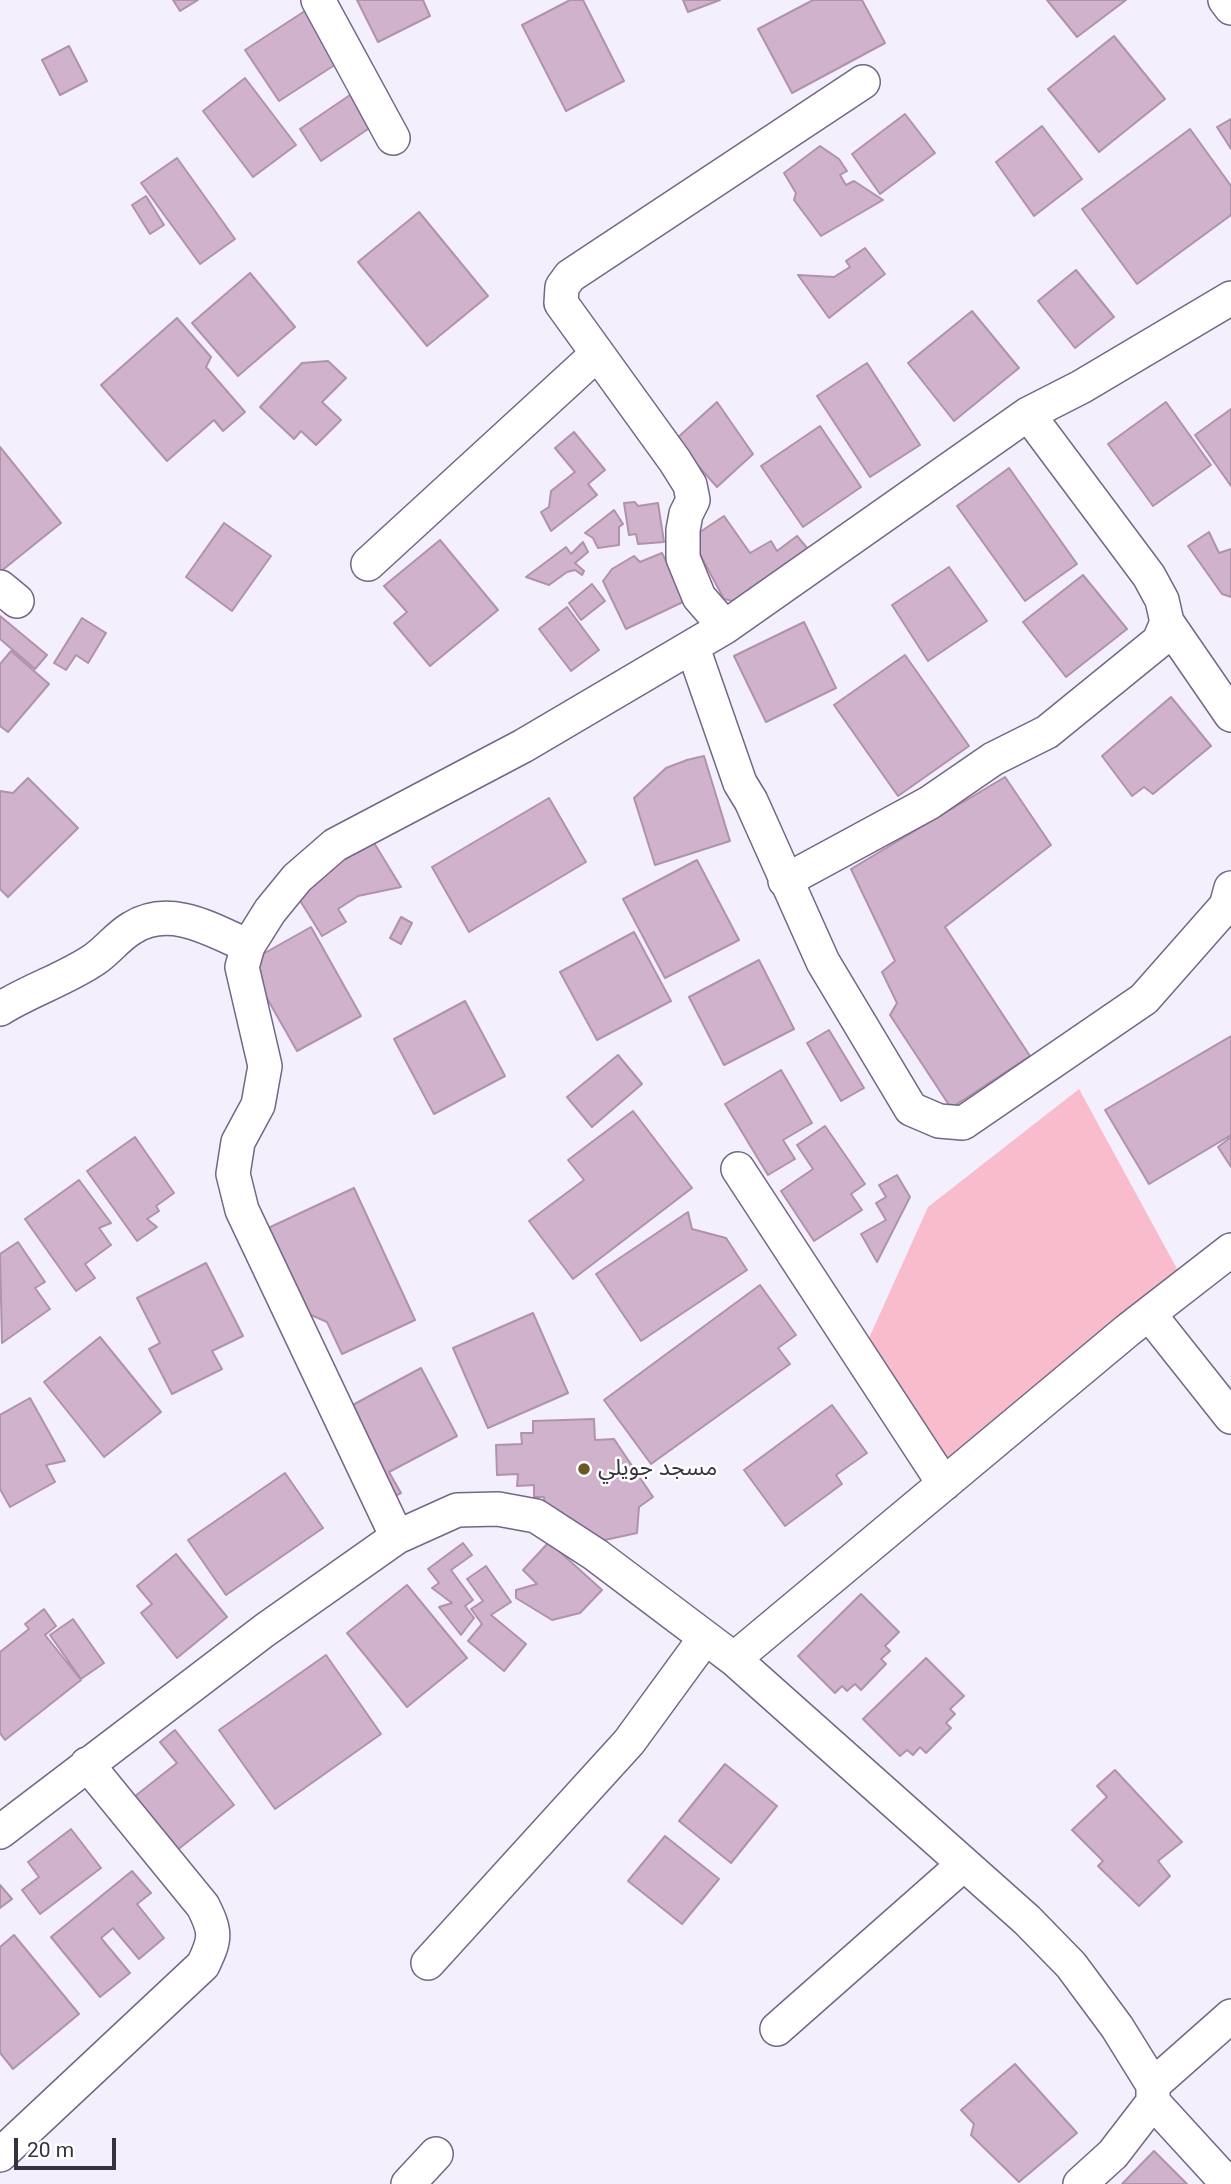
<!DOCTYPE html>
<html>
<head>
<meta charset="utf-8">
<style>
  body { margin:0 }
  #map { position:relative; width:1231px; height:2184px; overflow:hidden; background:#f4effd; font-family:Roboto,sans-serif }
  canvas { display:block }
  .scale { position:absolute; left:14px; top:2138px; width:102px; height:32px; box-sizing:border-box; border:4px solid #373240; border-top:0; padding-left:9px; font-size:21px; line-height:24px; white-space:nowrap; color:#373240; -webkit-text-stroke:5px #fff; paint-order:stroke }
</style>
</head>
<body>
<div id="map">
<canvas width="1231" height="2184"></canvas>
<div class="scale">20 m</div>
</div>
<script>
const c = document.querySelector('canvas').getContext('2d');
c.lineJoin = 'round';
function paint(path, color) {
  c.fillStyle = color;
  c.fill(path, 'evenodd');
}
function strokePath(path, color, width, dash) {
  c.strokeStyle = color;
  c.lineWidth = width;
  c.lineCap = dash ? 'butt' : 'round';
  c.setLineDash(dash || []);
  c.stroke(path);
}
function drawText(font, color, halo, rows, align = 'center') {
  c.font = font + ' Roboto,"Noto Sans Arabic",sans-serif';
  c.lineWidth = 5;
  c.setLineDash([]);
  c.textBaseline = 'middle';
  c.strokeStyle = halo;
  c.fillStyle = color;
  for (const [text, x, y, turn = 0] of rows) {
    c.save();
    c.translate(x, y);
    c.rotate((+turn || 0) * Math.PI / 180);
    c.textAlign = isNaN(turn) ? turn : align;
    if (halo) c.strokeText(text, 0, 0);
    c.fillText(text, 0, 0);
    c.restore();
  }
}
const green = new Path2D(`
  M1079,1089L1182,1278L944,1464L865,1347L928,1207Z`);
const building = new Path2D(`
  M173,0H198L180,11Z
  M357,0H423L430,16L378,42Z
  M570,0H583L624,81L566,111L522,25Z
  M683,0H720L688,12Z
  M813,0H862L885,43L792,93L758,29Z
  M1047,0H1126L1077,37Z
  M311,7L344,59L279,101L245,50Z
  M1114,36L1165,99L1099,152L1048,89Z
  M69,46L87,81L60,95L42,60Z
  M245,78L296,145L253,177L203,111Z
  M350,95L371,127L321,161L300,129Z
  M905,114L935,153L880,194L852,154Z
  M1231,119V149L1217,127Z
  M1042,126L1082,179L1034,216L996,162Z
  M1190,129L1231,186V215L1137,284L1082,209Z
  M820,146L839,159L847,171L840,175L846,185L854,181L883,200L821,236L794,200L796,193L784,173Z
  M177,158L235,239L200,264L141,183Z
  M146,196L164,225L150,234L132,205Z
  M419,212L488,296L427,346L358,262Z
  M865,248L885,274L829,318L798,275L834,277L850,267L846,261Z
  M1076,270L1114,317L1075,348L1038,301Z
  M250,273L295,327L238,376L192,323Z
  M972,311L1019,368L954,421L908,363Z
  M177,318L211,357L206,367L245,412L223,431L214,420L167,461L101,385Z
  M328,361L346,378L322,402L341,420L316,445L301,431L294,439L260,407L302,363Z
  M867,363L920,445L870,477L817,396Z
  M717,402L753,454L717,487L675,440Z
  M1166,402L1211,465L1153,506L1108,444Z
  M1231,409V486L1195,435Z
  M820,426L861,487L803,527L761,466Z
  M574,432L605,470L588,484L597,495L551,531L541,512L549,507L551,491L575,472L555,448Z
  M0,447L61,523L0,572Z
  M1009,468L1077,564L1025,601L957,506Z
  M635,502L638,506L658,503L664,542L638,544L636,534L629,535L624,503Z
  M614,510L623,524L619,527V545L598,548L593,538L585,533Z
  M724,516L750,553L771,541L777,551L797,536L808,549L733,601L724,599L696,547L700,532Z
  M224,523L271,556L232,611L186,577Z
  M1209,532L1219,553L1231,549V597L1222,594L1188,546Z
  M440,540L498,610L430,666L394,623L407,612L384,586Z
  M583,542L588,552L575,563L584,571L582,575L575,570L567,572L549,585L526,577L566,547L571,554Z
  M662,553L685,601L626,629L603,581L612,569L634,556L640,562Z
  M949,567L987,621L928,661L892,605Z
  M1083,575L1127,629L1066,677L1023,622Z
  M592,584L605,601L581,620L569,603Z
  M567,607L599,650L571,671L539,629Z
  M0,616L47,655L35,669L0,639Z
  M82,618L106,633L88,663L76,655L66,670L54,663Z
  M804,622L836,688L766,722L734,656Z
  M11,651L49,684L8,732L0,726V664Z
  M905,655L969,746L898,796L834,705Z
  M1171,697L1211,746L1153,794L1144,787L1132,796L1102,756Z
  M704,756L730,841L655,865L634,798L666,768L687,760Z
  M1005,777L1051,845L945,927L1030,1056L951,1108L890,1015L897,1003L882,972L895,961L851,869Z
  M28,778L78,828L8,897L0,889V791L13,793Z
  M549,798L586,862L469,932L432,867Z
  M371,838L401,887L358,896L338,909L346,922L322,936L291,886Z
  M697,860L739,940L665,978L623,899Z
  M401,917L412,923L401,944L390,938Z
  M311,927L361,1016L297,1051L247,963Z
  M634,932L671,1001L597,1040L560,972Z
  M759,960L794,1029L724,1065L689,997Z
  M465,1001L505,1076L434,1114L394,1039Z
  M829,1030L864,1088L841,1101L807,1043Z
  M1231,1036V1135L1149,1184L1105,1110Z
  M618,1055L642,1084L592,1127L567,1097Z
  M781,1070L812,1123L783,1140L795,1159L768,1175L725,1104Z
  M633,1111L692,1188L573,1279L529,1221L584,1180L568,1160Z
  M825,1126L865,1184L851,1194L862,1210L814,1241L781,1191L813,1169L797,1145Z
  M135,1137L174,1193L156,1206L159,1211L147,1219L157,1227L137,1241L87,1171Z
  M1231,1137V1167L1218,1147Z
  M897,1175L910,1197L877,1262L861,1234L886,1220L876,1203L886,1197L879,1185Z
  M79,1180L111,1223L99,1228L111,1245L85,1264L95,1278L76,1291L25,1219Z
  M354,1188L415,1320L342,1354L327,1322L302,1311L264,1230Z
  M688,1212L692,1229L726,1238L747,1270L641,1341L596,1274Z
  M18,1242L45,1282L35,1288L50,1309L2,1343L0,1254Z
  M206,1263L243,1336L212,1351L222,1369L172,1394L149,1349L160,1343L137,1298Z
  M760,1285L796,1335L778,1348L790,1364L651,1464L604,1400Z
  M533,1313L568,1393L488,1428L453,1348Z
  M100,1337L161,1412L104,1457L44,1382Z
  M421,1368L457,1436L389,1472L401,1493L387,1500L349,1407Z
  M30,1398L65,1461L46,1465L55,1482L10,1507L0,1489V1415Z
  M832,1405L867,1453L836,1475L842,1484L785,1526L744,1470Z
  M594,1419L595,1440L614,1439L653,1497L639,1507L637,1533L600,1541L574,1521L545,1511L544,1497H534V1485L517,1486L518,1474L497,1475L496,1445L522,1444L521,1433H533V1421Z
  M285,1473L323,1528L226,1595L188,1540Z
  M549,1542L602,1590L580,1613L552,1620L516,1598V1590L537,1584L523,1570Z
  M463,1543L472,1555L451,1570L473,1600L465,1606L474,1618L461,1635L439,1607L452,1603L432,1588L439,1583L428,1569Z
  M176,1554L227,1617L177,1658L141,1613L152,1604L137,1586Z
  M486,1566L511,1602L491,1615L526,1644L504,1671L468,1641L482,1624L471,1609L483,1601L467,1579Z
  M407,1585L467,1658L407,1707L347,1633Z
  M861,1594L899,1632L885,1646L890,1651L881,1659L886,1664L861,1690L855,1684L847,1691L842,1686L835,1693L798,1656Z
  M44,1609L56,1626L45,1635L81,1680L5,1740L0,1733V1652L29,1629L25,1624Z
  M73,1619L104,1663L81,1679L50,1635Z
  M326,1655L381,1734L275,1809L219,1730Z
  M926,1658L964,1696L950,1709L955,1714L946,1723L951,1728L926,1753L920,1747L913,1755L907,1750L900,1756L863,1719Z
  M175,1730L234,1805L176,1851L134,1797L177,1763L160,1742Z
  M725,1764L777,1806L731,1863L679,1821Z
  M1115,1770L1182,1842L1158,1861L1170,1876L1139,1906L1098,1866L1103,1861L1072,1830L1107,1797L1097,1786Z
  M71,1829L101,1868L40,1914L22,1890L39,1877L28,1862Z
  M665,1836L719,1879L682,1924L628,1881Z
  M132,1871L151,1893L137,1904L164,1938L139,1959L113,1928L101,1938L130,1973L100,1997L51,1937Z
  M0,1885L12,1899L0,1908Z
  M14,1935L79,2014L13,2069L0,2053V1947Z
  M1015,2064L1077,2133L1019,2182L971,2135L974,2124L961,2110Z
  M1154,2151L1187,2184H1122Z`);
const minor = new Path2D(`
  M318,0L393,138
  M1225,0L1231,8
  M368,564L597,354
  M0,587L17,601
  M1167,622L1231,715
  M725,627L699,597L683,558V530L686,514L693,500L690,485L675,461L561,303L562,287L570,276L863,82
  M693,648L740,783L751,801L823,962L911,1109L939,1121L963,1123L1144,999L1226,906L1231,888
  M785,881L929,803L993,759L1047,732L1159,641L1167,622L1162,600L1149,576L1028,414
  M0,1009C30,990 66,979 95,959C108,950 118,936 132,928C170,904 212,930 248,946
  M738,1169L944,1484
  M1150,1315L1231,1417
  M397,1537L242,1210L233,1174L238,1142L258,1105L265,1066L242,967L248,946L270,911L297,878L335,845L523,746L725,627L1028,414L1081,387L1231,298
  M734,1659L1128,1330L1231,1250
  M0,1832L265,1630L397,1537L457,1510L498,1509L536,1516L596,1555L734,1659L1027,1920L1071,1965L1117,2027L1153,2085V2102L1113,2154L1080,2184
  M428,1963L629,1742L705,1638
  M777,2029L964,1864
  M1153,2085L1231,2016
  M1153,2102L1228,2184
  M0,2155L203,1965C216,1938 216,1932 203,1906L87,1764
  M408,2184L436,2154`);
const markers = [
  [584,1469,7,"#6b5726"]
];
const poiNames = [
  ["مسجد جويلي",598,1469]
];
paint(green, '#f8bccd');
paint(building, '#d0b2cc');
strokePath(building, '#af93ab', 2);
strokePath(minor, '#726785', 36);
strokePath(minor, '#fff', 33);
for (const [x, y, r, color] of markers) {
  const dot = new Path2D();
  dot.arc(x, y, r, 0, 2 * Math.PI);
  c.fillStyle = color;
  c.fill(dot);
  strokePath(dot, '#fff', 2.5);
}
drawText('23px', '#373240', '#fff', poiNames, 'left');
</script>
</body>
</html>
